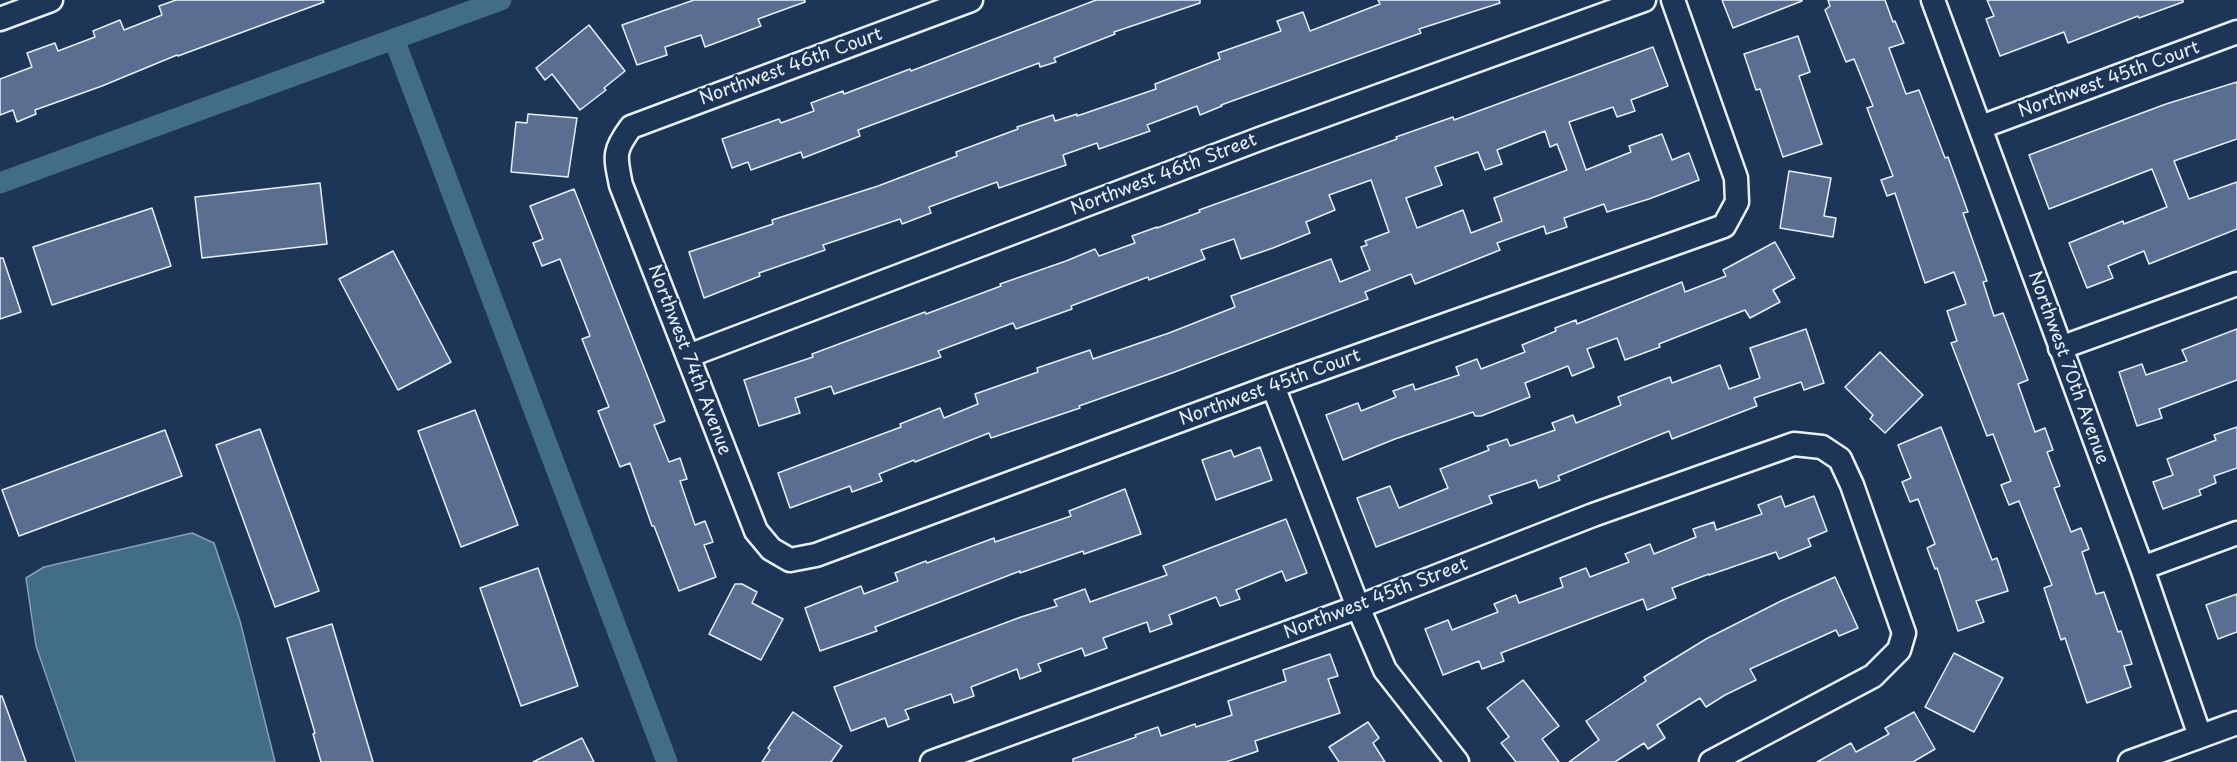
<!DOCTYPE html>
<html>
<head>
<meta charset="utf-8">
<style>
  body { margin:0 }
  canvas { display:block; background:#1d3557 }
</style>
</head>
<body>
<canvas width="2237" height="762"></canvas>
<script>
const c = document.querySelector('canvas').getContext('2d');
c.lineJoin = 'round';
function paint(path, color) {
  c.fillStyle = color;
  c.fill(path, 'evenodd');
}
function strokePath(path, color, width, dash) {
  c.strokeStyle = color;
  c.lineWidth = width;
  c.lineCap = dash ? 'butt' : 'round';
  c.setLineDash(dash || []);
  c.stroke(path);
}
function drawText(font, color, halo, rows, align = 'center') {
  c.font = font + ' "Playpen Sans",sans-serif';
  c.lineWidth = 5;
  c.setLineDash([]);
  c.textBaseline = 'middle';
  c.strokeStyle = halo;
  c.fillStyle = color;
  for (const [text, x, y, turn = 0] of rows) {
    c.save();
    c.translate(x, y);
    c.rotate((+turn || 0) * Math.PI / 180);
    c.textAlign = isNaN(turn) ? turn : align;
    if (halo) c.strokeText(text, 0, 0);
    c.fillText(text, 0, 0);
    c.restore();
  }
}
const water = new Path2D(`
  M192,533L214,543L240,621L275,762H76L36,646L26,578L44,567Z`);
const canal = new Path2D(`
  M394,39L667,762
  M0,183L501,0`);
const building = new Path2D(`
  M176,0H323L324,2L178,56L177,55L102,86L35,110L36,114L17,122L13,110L0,115V79L32,67L27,53L55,43L58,51L95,37L93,31L120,20L124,30L162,15L159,6Z
  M694,0H805V2L758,19L761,26L705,47L701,35L665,47L667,55L637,65L622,25Z
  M1096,0H1200V3L1114,32L1115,34L1054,58L1056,62L1040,67L1039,63L858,130L860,136L803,158L801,152L751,170L748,162L732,168L722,139L779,119L781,123L814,111L811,103L843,91L844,94L910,69L911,71Z
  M1378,0H1499L1500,3L1419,29L1421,33L1221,105L1222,106L1200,115L1197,106L1147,125L1150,131L1099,149L1097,143L1063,155L1066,165L999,188L997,182L929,207L931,213L902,224L900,219L823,245L825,250L759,273L760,276L704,298L689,252L773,224L772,220L878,186L957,156L956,152L1018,129L1017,127L1053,115L1055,121L1077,114V116L1156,89L1155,84L1220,59L1218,53L1281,31L1277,21L1303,12L1310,31L1380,4Z
  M1722,0H1802V1L1733,28Z
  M1828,0H1885L1893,22L1895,21L1904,43L1889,48L1906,94L1919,90L1945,158L1948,157L1968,212L1963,213L1987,281L1983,282L1994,316L2003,313L2028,380L2018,384L2035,432L2045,428L2053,450L2047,452L2060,486L2054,488L2071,532L2081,528L2089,549L2082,552L2096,594L2104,592L2118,632L2121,631L2132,664L2124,666L2131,687L2087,703L2065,638L2061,640L2044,588L2052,585L2019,501L2009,505L2001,485L2011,481L1993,434L1987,436L1951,343L1957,341L1947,311L1966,304L1954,272L1925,283L1895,193L1887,196L1881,180L1893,176L1867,108L1873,106L1854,59L1846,62L1825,10L1830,6Z
  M1987,0H2183V2L2139,18L2138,16L2068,43L2064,32L2000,56L1986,19L1994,16Z
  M589,25L625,71L604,88L606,90L580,110L552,74L545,80L536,68Z
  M1798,36L1810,72L1799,76L1822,144L1783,157L1760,89L1756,90L1744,54Z
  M1653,47L1668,86L1631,100L1635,111L1617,117L1613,107L1569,122L1586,170L1631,152L1629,146L1662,134L1672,160L1689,153L1699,180L1649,199L1607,212L1604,204L1564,218L1567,227L1546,234L1544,226L1497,243L1500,250L1415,284L1411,274L1365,292L1368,299L1172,373L1079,406L1080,408L991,438L989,433L915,462L914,460L879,474L882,481L852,492L850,486L790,508L778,473L901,427L900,424L940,408L944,418L978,404L975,394L1038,372L1037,368L1090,350L1093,359L1169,333L1235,307L1231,296L1331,259L1340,282L1370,270L1361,247L1367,245L1365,241L1389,232L1371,180L1329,195L1335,210L1306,222L1310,233L1273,248L1241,259L1234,239L1201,250L1205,259L1149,280L1148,277L1071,306L1072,309L1016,329L1013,323L938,351L941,357L834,394L831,386L795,398L800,413L759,426L744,380L813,357L812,354L925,312L926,314L1001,286L1000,284L1066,261L1095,249L1099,256L1135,243L1132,236L1157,227V228L1200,212L1199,210L1397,139L1396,137L1453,117L1454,120ZM1545,131L1550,147L1557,144L1567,170L1494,198L1502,221L1471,233L1463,210L1417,228L1406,198L1442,185L1435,167L1478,152L1485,170L1502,164L1497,150Z
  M2237,82V139L2174,161L2189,199L2237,182V229L2149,264L2144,251L2108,266L2113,278L2087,288L2069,243L2123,221L2124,224L2167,207L2152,169L2049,209L2029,155L2166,104Z
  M528,114L577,118L568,177L511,172L516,122L527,123Z
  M1789,171L1831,178L1824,216L1836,218L1833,237L1780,228Z
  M320,183L327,244L202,258L195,197Z
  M574,189L665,421L654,425L669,462L680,458L687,479L680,481L695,525L705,521L713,542L704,545L716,577L679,591L654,526H652L630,463L620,467L598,411L609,407L582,339L590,336L560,259L542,266L533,243L543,239L530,206Z
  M152,208L171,266L52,305L33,247Z
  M1775,242L1795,278L1773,290L1780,302L1750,318L1745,310L1659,344L1660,347L1625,360L1617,338L1587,349L1594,367L1572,376L1568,366L1525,383L1530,397L1481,416H1475L1473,412L1395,439L1343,460L1326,415L1358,403L1361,411L1396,397L1393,391L1413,384L1415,390L1459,375L1456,367L1477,359L1481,369L1525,352L1522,345L1556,331L1555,328L1576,320L1577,324L1682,282L1685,292L1726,276L1723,270Z
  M393,251L451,362L398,390L339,279Z
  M0,258H3L21,312L0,319Z
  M1806,329L1824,383L1804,390L1801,382L1754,398L1757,406L1672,439L1669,431L1558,476L1560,480L1539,488L1536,480L1489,496L1492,503L1376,547L1357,498L1390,486L1399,508L1448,488L1440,469L1489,450L1487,446L1507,439L1510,446L1555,430L1552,423L1573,415L1576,423L1621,405L1618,397L1670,377L1672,383L1720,365L1729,389L1760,378L1750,348Z
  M2237,329V380L2159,409L2162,418L2137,426L2119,372L2142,364L2146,375L2187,361L2182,350Z
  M1880,352L1923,395L1885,433L1870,419L1873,415L1845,387Z
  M475,410L518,525L461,547L418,431Z
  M1941,427L1992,560L1997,558L2008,591L1976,601L1984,622L1958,631L1937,568L1935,569L1927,548L1935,544L1918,499L1910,502L1902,482L1911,478L1898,445Z
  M2237,427V468L2214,476L2216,483L2199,490L2201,495L2163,509L2153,482L2173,475L2167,459L2216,440L2214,435Z
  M260,429L319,591L275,607L216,445Z
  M165,430L182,476L19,536L2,490Z
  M1260,447L1272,480L1216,500L1202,460L1231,450L1234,457Z
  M1125,489L1141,534L1084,554L1083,551L1020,573V571L875,627L877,631L820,651L805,608L861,586L864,594L898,581L895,573L926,561L927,563L994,538L995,542L1071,516L1069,511Z
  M1781,496L1785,507L1814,496L1827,531L1808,539L1811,546L1779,559L1776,552L1709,575V574L1672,588L1676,598L1647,610L1643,599L1501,653L1504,661L1482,669L1479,661L1443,675L1425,629L1448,620L1452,630L1498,612L1494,604L1516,595L1519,603L1563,587L1560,578L1586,568L1590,577L1629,562L1625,554L1650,544L1654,554L1696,537L1693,529L1714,522L1716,530L1762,514L1758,505Z
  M1286,519L1307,573L1286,581L1282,571L1236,590L1240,599L1220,606L1216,597L1169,615L1172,624L1150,632L1147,622L1103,638L1107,648L1085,656L1082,648L1038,664L1041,671L1020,679L1017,669L971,687L974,696L954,703L951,694L905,710L909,719L888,727L885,718L851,731L834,687L1021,617L1057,606L1054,600L1085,589L1090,602L1167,575L1163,566Z
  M538,568L578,686L521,706L480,588Z
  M1835,577L1858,628L1839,636L1836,630L1750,669L1756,680L1725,695L1706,707L1700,698L1657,725L1665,738L1648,749L1644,743L1615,762H1569L1599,740L1586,721L1646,681L1644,677L1706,639L1781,601Z
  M735,584H742L757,592L752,603L783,619L761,660L709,634Z
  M2237,594V632L2218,639L2206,605Z
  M332,624L373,762H321L313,734L315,733L287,638Z
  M1954,653L2003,678L1974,732L1925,707Z
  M1330,654L1338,676L1328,679L1340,713L1255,741L1258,751L1226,762H1073V759L1136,737L1135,735L1158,727L1161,736L1195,724L1196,727L1232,715L1228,701L1286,681L1283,670Z
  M1523,680L1559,726L1542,739L1559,762H1516L1501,743L1509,737L1487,708Z
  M0,696H2L26,762H0Z
  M793,712L842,746L831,762H762L770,750L768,748Z
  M1914,712L1935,749L1913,762H1817L1851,743L1856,752L1889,734L1885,728Z
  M1368,722L1379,738L1373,743L1385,762H1339L1329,747Z
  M582,738L594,762H533Z`);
const minor = new Path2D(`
  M971,0L631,127C613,151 615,156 621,185L756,531L771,549L790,560L816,555L1273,386L1724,226L1737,202L1736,178L1673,0
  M1933,0L2142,568L2200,736
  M0,19L51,0
  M1981,127L2237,32
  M2060,348L2237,284
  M688,356L1262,138L1644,0
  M1273,386L1358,607L1385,670L1457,762
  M2142,568L2237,533
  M932,762L1358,607L1593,515L1794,444L1822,447L1840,459L1852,485L1904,633L1899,650L1873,676L1711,762
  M2130,762L2237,723`);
const streetNames = [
  ["Northwest 46th Court",791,67,-20],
  ["Northwest 45th Court",2109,80,-20],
  ["Northwest 46th Street",1164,175,-21],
  ["Northwest 74th Avenue",689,360,69],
  ["Northwest 70th Avenue",2068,368,70],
  ["Northwest 45th Court",1270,388,-20],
  ["Northwest 45th Street",1376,599,-21]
];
paint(water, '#416d86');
strokePath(water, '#84a2b4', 1.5);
strokePath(canal, '#416d86', 21);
paint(building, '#596e91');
strokePath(building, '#e8f1f8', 1.5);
strokePath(minor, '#e8f1f8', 27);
strokePath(minor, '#1d3557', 22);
drawText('18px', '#e8f1f8', '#1d3557', streetNames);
</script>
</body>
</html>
